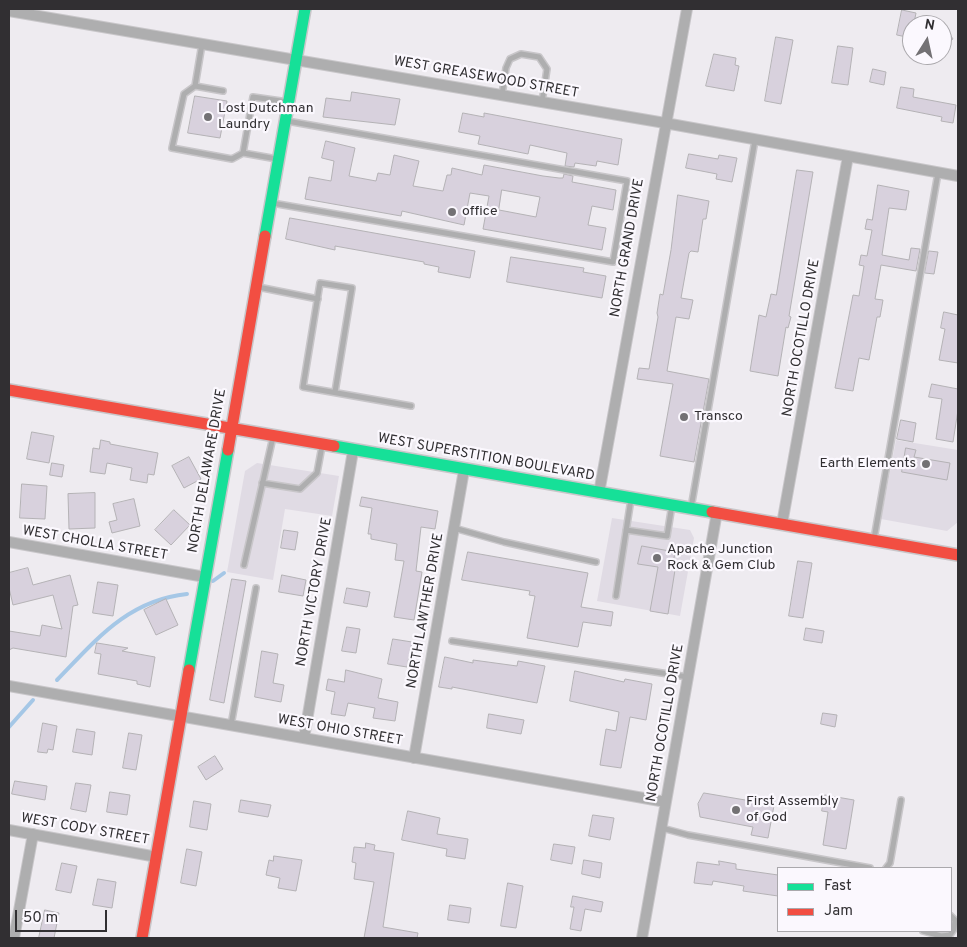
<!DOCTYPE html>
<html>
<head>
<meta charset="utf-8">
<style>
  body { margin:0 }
  #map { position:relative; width:967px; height:947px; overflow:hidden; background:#eeebf0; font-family:Overpass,sans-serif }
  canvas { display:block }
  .frame { position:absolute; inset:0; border:10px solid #312f32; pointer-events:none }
  .legend { position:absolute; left:777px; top:867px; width:175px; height:65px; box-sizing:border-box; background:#fbf8fe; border:1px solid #aaa8ac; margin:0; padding:6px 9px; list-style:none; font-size:15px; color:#312f32 }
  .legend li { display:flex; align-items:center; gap:10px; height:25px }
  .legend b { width:25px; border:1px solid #aaa8ac }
  .north { position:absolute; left:902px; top:15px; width:50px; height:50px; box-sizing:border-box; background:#fbf8fe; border:1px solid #aaa8ac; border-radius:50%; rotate:10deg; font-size:14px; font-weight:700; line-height:20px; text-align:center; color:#312f32 }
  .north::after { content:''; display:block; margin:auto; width:18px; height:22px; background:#737174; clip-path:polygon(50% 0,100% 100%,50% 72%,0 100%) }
  .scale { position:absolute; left:15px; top:910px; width:92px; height:22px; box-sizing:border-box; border:2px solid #312f32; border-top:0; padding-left:6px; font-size:15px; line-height:18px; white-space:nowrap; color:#312f32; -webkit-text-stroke:4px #fbf8fe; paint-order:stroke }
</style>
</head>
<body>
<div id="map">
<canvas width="967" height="947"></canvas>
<div class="frame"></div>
<ul class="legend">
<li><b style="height:6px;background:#16e098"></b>Fast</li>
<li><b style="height:6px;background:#f24e42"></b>Jam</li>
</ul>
<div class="north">N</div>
<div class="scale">50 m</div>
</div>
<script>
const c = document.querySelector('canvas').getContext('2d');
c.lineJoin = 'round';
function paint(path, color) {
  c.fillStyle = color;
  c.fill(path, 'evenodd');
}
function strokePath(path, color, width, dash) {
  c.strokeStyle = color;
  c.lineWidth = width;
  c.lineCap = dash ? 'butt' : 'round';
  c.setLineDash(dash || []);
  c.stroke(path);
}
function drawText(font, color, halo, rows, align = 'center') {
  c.font = font + ' Overpass,sans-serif';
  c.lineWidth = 4.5;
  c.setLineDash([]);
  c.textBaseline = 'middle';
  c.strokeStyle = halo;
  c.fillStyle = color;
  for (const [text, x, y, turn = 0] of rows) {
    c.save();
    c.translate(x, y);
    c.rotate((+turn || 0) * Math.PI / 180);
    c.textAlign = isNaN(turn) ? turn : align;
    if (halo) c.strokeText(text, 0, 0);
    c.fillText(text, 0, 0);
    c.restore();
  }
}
const built = new Path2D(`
  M896,440L958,450V522L947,531L881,519Z
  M257,463L339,476L332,516L285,509L273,580L227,572L245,471Z
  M612,518L690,530L694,538L680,616L597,601Z`);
const stream = new Path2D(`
  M213,581L224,573
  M57,680C96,640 128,600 187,594
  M9,727L33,700`);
const building = new Path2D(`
  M902,10L916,13L911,38L897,35Z
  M942,22L953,39L942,47Z
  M776,37L793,40L781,104L765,101Z
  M838,46L853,48L848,85L832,83Z
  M714,54L736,58L735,65L739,66L734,91L706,86Z
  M873,69L886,72L884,85L870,82Z
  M901,87L914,89L913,97L956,105L953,123L941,121L942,117L897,108Z
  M352,92L400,99L395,125L323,117L326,98L350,101Z
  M195,96L227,101L220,138L188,133Z
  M463,113L484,117V113L622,139L618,165L597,161L596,166L575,163L574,167L565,166L567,153L530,145L528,154L478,144L480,136L459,132Z
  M326,141L355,148L349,176L376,181L378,173L390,175L394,155L419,161L413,186L443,191L447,175H451L452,168L482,175L484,165L543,176L559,178H563L564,174L573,176L572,182L616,190L613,210L592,206L588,225L606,228L602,250L483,229L489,196L470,193L464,225L402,211L401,216L305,199L309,177L331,181L334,161L322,158ZM502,190L540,197L536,217L499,210Z
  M689,154L718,159L719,155L737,158L732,182L716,179L717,174L686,168Z
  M797,170L813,172L789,316L791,317L788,328L786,327L778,376L750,371L759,315L766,317L771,294L776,295Z
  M878,185L909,191L906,210L889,208L882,255L909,260L911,248L920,249L916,271L881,265L875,299L883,300L880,317H877L869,360L859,358L853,391L835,388L853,295L859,296L864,266L859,265L861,255L867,256L872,230L865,229L867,219L872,220Z
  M678,195L709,201L706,219H703L698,252L691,251L689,253L681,298L693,300L689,319L676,317L667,371L709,379L694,462L660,456L673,384L637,379L639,368L649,369L658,317L657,313L660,294L663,295L671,250Z
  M290,218L475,251L470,278L438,272L439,267L424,264V262L335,246V250L286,239Z
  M929,251L938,252L934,274L925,273Z
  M511,257L584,268L583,272L606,276L602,298L507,282Z
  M944,312L958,315V363L939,360L945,329L941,328Z
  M932,384L958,389V410L953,442L936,439L942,399L929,397Z
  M901,420L916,423L913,442L897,439Z
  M32,432L54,436L49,463L27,459Z
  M101,440L110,442V444L158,453L154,475L148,474L147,483L130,480L132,468L107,463L105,474L90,472L93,448L99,449Z
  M906,448L916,450L914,457L950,463L947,480L902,472Z
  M189,457L201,479L184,488L172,466Z
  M52,463L64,465L62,477L50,475Z
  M22,484L47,486L45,519L20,518Z
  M95,493V528L69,529L68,494Z
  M362,497L438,511L435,529L421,527L416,571L422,572L414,620L394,617L404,561L395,560L397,544L371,539V534H368L372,508L360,506Z
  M134,499L140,526L112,533L109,522L117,520L113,504Z
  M174,510L190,525L171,545L155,530Z
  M284,530L298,532L295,550L281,548Z
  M642,546L675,552L672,570H675L668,614L650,611L658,567L638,564Z
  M468,552L588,573L581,607L613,612L611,626L583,622L578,647L527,638L535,596L529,595L530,591L462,580Z
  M798,561L812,563L803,618L789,616Z
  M28,568L33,585L70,575L78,605L73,606L66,657L13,648L9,650V631L40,636L42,625L62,629L53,595L13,605L9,588V573Z
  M282,575L306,580L303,596L279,592Z
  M232,579L246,581L224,703L210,700Z
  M98,582L118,585L113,616L93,613Z
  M347,588L370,592L367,607L344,603Z
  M166,599L178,625L156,635L144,610Z
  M347,627L360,629L356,653L342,651Z
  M806,628L824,631L822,643L804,640Z
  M393,639L412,642L407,667L388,664Z
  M97,643L128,648L122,651L155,657L150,687L137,684V681L98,674L101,654L95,653Z
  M262,651L278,654L273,683L284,685L281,702L255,697Z
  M445,657L473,663V660L517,666L518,661L545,666L537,703L452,687V689L439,687Z
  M346,670L382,679L378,698L398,702L395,721L373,718L375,708L348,703L345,716L331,714L335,692L326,690L328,679L344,682Z
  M575,671L624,682L625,679L652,684L646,720L630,717L621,768L600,765L606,729L616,731L619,712L570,701Z
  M823,713L837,715L835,727L821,724Z
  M489,714L524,720L521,734L487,728Z
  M43,723L57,726L53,750L48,749L47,753L38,752Z
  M77,729L95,732L92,755L73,752Z
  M129,733L142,735L136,770L123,768Z
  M215,756L223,769L206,780L198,767Z
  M15,781L47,786L45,800L12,794Z
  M76,783L91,785L86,812L71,809Z
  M110,792L130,795L127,815L107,812Z
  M704,793L757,802L758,797L775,800L768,838L751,835L753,827L700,817L698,804Z
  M825,795L854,800L846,849L823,845L828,812L822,811Z
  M241,800L271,805L268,817L239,812Z
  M194,801L211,804L207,830L190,827Z
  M408,811L440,818L437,834L468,839L465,859L446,856L447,849L402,840Z
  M593,815L614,818L610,840L589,836Z
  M366,843L375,845L374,850L394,853L383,927L418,933L417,938H364L374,882L354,879L356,863L352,862L354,847L365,848Z
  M554,844L575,847L572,864L551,860Z
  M187,849L202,852L196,886L181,883Z
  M274,856L302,860L296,891L278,888L280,878L266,875L269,860L273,861Z
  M584,860L602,863L600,878L582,874Z
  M719,861L736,864V869L778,875V896L743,891L744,886L713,881L712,885L694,883L697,862L719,865Z
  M62,863L77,866L71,893L56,890Z
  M98,879L116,882L112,908L93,905Z
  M508,883L523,886L516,928L501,926Z
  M573,896L603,902L601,912L585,909L581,931L570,929L574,907H571Z
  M450,905L471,908L469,923L448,920Z
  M45,910L59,913L54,938H39Z`);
const lane = new Path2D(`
  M195,86L202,44
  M223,91L195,86L184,94L172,148L232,159L243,153
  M502,95L506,68L510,59L521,54L539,57L547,69L542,102
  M277,159L243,153L253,97L288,102
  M272,203L613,262L627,181L287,121
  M258,287L318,299
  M335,392L352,288L320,283L303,387L411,406
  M262,483L300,489L317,473L322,446
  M691,508L755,140
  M454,528L504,542L596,562
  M626,530L667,536L672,505
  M874,539L938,173
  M244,565L273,437
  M616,596L631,499
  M452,641L688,677
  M231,725L256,588
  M662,828L688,835L870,868
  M886,868L890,863L901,800
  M923,931L941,936L950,935L954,929L955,920L951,916`);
const street = new Path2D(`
  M9,11L665,123L958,176
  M599,493L687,9
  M782,524L848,156
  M9,542L205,577
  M9,686L666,802
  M304,738L353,451
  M414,758L464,470
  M9,830L157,857
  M14,938L33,834
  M642,938L717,512`);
const fast = new Path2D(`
  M265,236L305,9
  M334,446L712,512
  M189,670L228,450`);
const jam = new Path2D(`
  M9,390L334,446
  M228,450L265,236
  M712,512L958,555
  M142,938L189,670`);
const markers = [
  [208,117,5,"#737174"],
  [452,212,5,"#737174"],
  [684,417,5,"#737174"],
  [926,464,5,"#737174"],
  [657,558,5,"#737174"],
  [736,810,5,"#737174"]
];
const streetNames = [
  ["WEST GREASEWOOD STREET",486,78,10],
  ["NORTH GRAND DRIVE",628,248,-80],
  ["NORTH OCOTILLO DRIVE",802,338,-80],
  ["WEST SUPERSTITION BOULEVARD",486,458,10],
  ["NORTH DELAWARE DRIVE",208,471,-80],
  ["WEST CHOLLA STREET",95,544,10],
  ["NORTH VICTORY DRIVE",315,592,-80],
  ["NORTH LAWTHER DRIVE",426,611,-80],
  ["NORTH OCOTILLO DRIVE",666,723,-80],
  ["WEST OHIO STREET",340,731,10],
  ["WEST CODY STREET",85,830,10]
];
const poiNames = [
  ["Lost Dutchman",218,109],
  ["Laundry",218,125],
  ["office",462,212],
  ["Transco",694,417],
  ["Earth Elements",916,464,"right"],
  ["Apache Junction",667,550],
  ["Rock & Gem Club",667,566],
  ["First Assembly",746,802],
  ["of God",746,818]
];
paint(built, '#e0dbe4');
strokePath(stream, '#a5c7e6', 4);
paint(building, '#d8d1dd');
strokePath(building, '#b4b2b5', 1);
strokePath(lane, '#c8c6c9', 8);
strokePath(street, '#c8c6c9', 12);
strokePath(fast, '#c8c6c9', 14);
strokePath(jam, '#c8c6c9', 14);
strokePath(lane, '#aeaeaf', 5);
strokePath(street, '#aeaeaf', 10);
strokePath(fast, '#16e098', 11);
strokePath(jam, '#f24e42', 11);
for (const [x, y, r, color] of markers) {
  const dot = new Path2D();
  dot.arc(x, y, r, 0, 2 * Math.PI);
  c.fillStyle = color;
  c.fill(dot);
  strokePath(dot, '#fbf8fe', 2);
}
drawText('14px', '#312f32', '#fbf8fe', streetNames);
drawText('14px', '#312f32', '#fbf8fe', poiNames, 'left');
</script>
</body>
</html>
